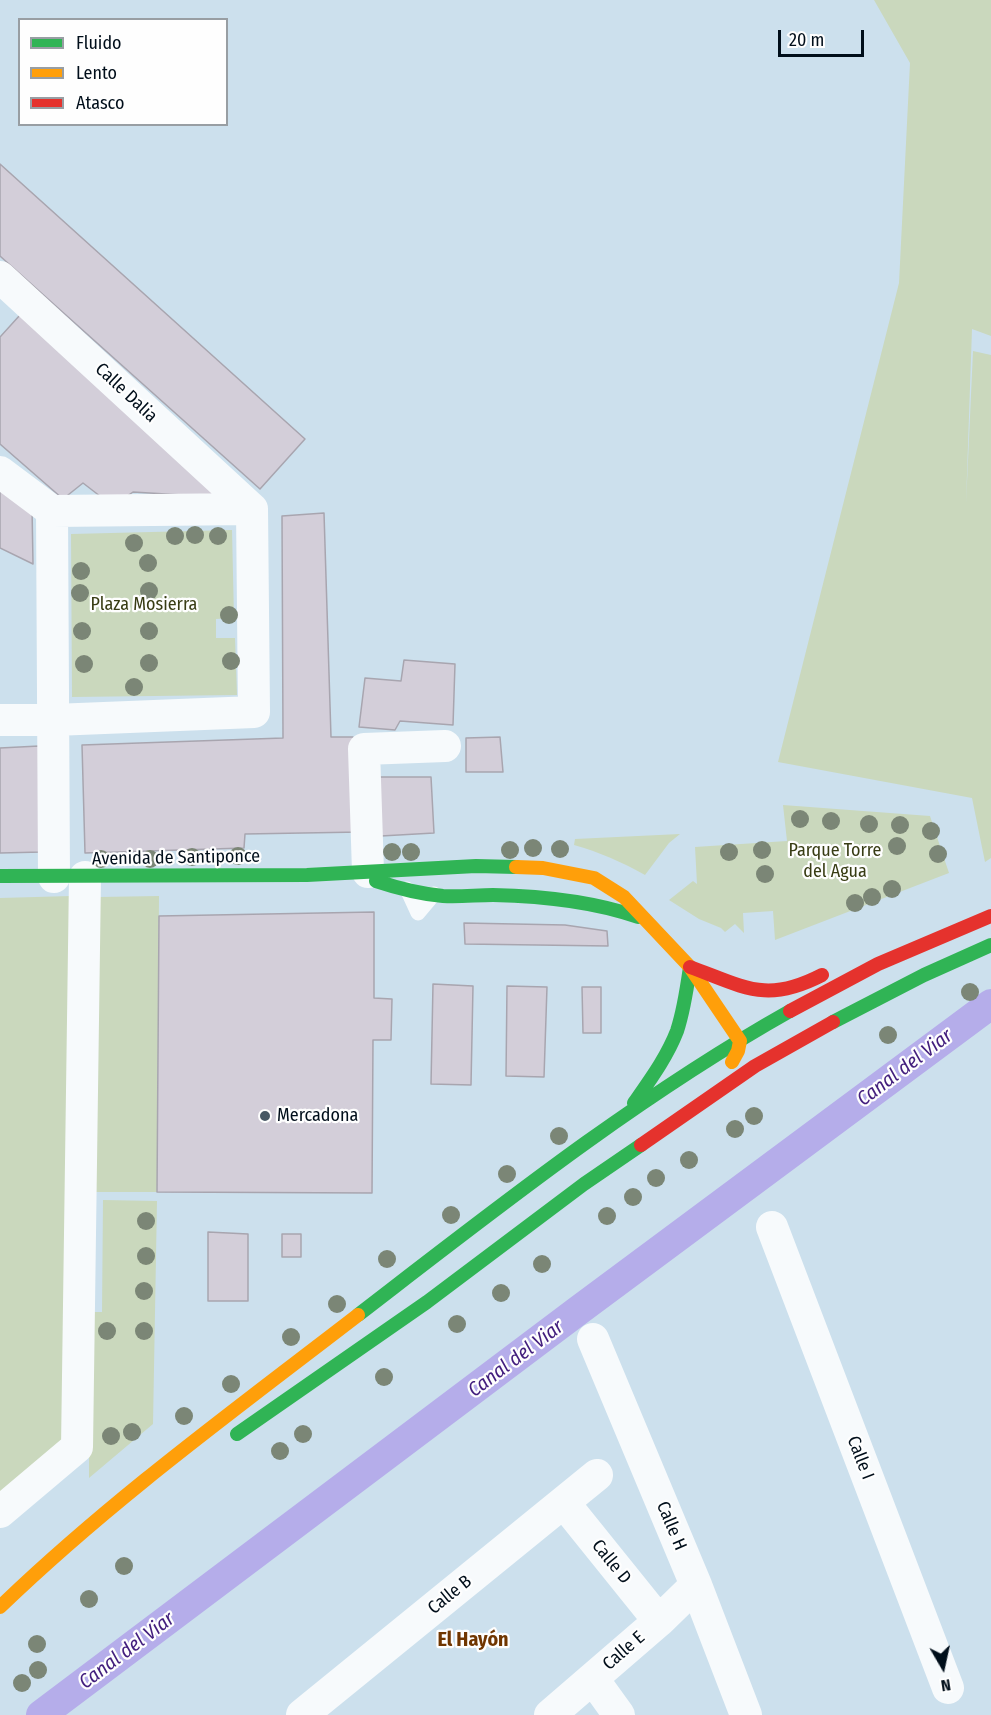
<!DOCTYPE html>
<html>
<head>
<meta charset="utf-8">
<style>
  body { margin:0 }
  #map { position:relative; width:991px; height:1715px; overflow:hidden; background:#cce0ed; font-family:"Fira Sans Condensed",sans-serif }
  canvas { display:block }
  .legend { position:absolute; left:18px; top:18px; width:210px; height:108px; box-sizing:border-box; background:#fefefe; border:2px solid #989ea3; margin:0; padding:8px 10px; list-style:none; font-size:18px; color:#000e1a }
  .legend li { display:flex; align-items:center; gap:12px; height:30px }
  .legend b { width:30px; border:2px solid #989ea3 }
  .north { position:absolute; left:913px; top:1637px; width:60px; height:60px; -webkit-text-stroke:4px #fefefe; paint-order:stroke; rotate:171deg; font-size:16px; font-weight:700; line-height:24px; text-align:center; color:#000e1a }
  .north::after { content:''; display:block; margin:auto; width:21px; height:27px; background:#000e1a; clip-path:polygon(50% 0,100% 100%,50% 72%,0 100%) }
  .scale { position:absolute; left:778px; top:30px; width:86px; height:27px; box-sizing:border-box; border:3px solid #000e1a; border-top:0; padding-left:8px; font-size:18px; line-height:21px; white-space:nowrap; color:#000e1a; -webkit-text-stroke:4px #fefefe; paint-order:stroke }
</style>
</head>
<body>
<div id="map">
<canvas width="991" height="1715"></canvas>
<ul class="legend">
<li><b style="height:8px;background:#30b455"></b>Fluido</li>
<li><b style="height:8px;background:#ff9f0a"></b>Lento</li>
<li><b style="height:8px;background:#e5322d"></b>Atasco</li>
</ul>
<div class="north">N</div>
<div class="scale">20 m</div>
</div>
<script>
const c = document.querySelector('canvas').getContext('2d');
c.lineJoin = 'round';
function paint(path, color) {
  c.fillStyle = color;
  c.fill(path, 'evenodd');
}
function strokePath(path, color, width, dash) {
  c.strokeStyle = color;
  c.lineWidth = width;
  c.lineCap = dash ? 'butt' : 'round';
  c.setLineDash(dash || []);
  c.stroke(path);
}
function drawText(font, color, halo, rows, align = 'center') {
  c.font = font + ' "Fira Sans Condensed",sans-serif';
  c.lineWidth = 4.5;
  c.setLineDash([]);
  c.textBaseline = 'middle';
  c.strokeStyle = halo;
  c.fillStyle = color;
  for (const [text, x, y, turn = 0] of rows) {
    c.save();
    c.translate(x, y);
    c.rotate((+turn || 0) * Math.PI / 180);
    c.textAlign = isNaN(turn) ? turn : align;
    if (halo) c.strokeText(text, 0, 0);
    c.fillText(text, 0, 0);
    c.restore();
  }
}
const green = new Path2D(`
  M874,0H991V336L972,329L966,504L973,351L991,355V858L985,862L972,798L778,762L899,283L910,63Z
  M232,530L234,618L216,619V638H235L237,695L72,697L71,534Z
  M783,805L930,816L949,873L775,940L773,911L743,913L744,933L735,924L725,932L721,928L699,919L669,900L693,881L697,884L695,847L787,841Z
  M680,834L669,843L645,875C622,862 599,852 574,845L575,839Z
  M71,896L63,1439L0,1494V898Z
  M159,896L157,1192H93L99,897Z
  M103,1200L157,1201L153,1424L89,1478V1312H102Z`);
const canal = new Path2D(`
  M41,1715L579,1310L991,1004`);
const building = new Path2D(`
  M0,164L305,439L260,489L0,256Z
  M20,315L222,493L215,497L133,492L123,499L105,500L83,483L63,499L0,444V337Z
  M0,490L32,507L33,564L0,548Z
  M324,513L331,737H353L361,832L245,834L244,848L85,853L82,745L283,738L282,516Z
  M404,660L455,664L453,725L400,721L395,730L359,727L365,678L401,681Z
  M500,737L503,772H466V738Z
  M39,746L42,852L0,853V748Z
  M377,777H431L434,833L381,836Z
  M374,912V998L392,999L391,1040H373L372,1193L157,1192L159,916Z
  M464,923L565,925L607,931L608,946L465,944Z
  M433,984L473,986L471,1085L431,1084Z
  M507,986L547,987L544,1077L506,1076Z
  M582,987H601V1033H583Z
  M208,1232L248,1234V1301H208Z
  M282,1234H301V1257H282Z`);
const lane = new Path2D(`
  M407,889L418,913L434,894`);
const street = new Path2D(`
  M0,277L252,509
  M0,472L52,511
  M0,720H54L254,712L252,509L52,511L54,877
  M368,872L364,749L445,746
  M772,1227L948,1688
  M593,1339L696,1585L746,1715
  M564,1503L659,1621
  M0,1512L77,1447L85,877
  M593,1679L619,1715
  M302,1715L597,1475
  M550,1715L659,1621L696,1585`);
const fast = new Path2D(`
  M0,876L307,875L476,866L516,867
  M376,881C397,888 421,894 443,896C460,897 477,895 493,895C540,896 595,902 638,917
  M833,1022L924,975L991,945
  M634,1103C650,1080 667,1057 677,1031C684,1010 687,988 690,967
  M358,1315C497,1208 637,1097 790,1011
  M237,1434L427,1302L584,1184L641,1145`);
const slow = new Path2D(`
  M516,867L543,868L594,878L624,897L690,967L740,1041L738,1051L732,1062
  M0,1607C111,1500 236,1409 358,1315`);
const jam = new Path2D(`
  M690,967C745,987 766,1004 822,975
  M790,1011L878,964L991,916
  M641,1145L755,1066L833,1022`);
const trees = [
  [195,535],
  [175,536],
  [218,536],
  [134,543],
  [148,563],
  [81,571],
  [149,591],
  [80,593],
  [229,615],
  [82,631],
  [149,631],
  [231,661],
  [149,663],
  [84,664],
  [134,687],
  [800,819],
  [831,821],
  [869,824],
  [900,825],
  [931,831],
  [897,846],
  [533,848],
  [560,849],
  [510,850],
  [762,850],
  [392,852],
  [411,852],
  [729,852],
  [938,854],
  [238,856],
  [192,857],
  [101,859],
  [150,859],
  [765,874],
  [892,889],
  [872,897],
  [855,903],
  [970,992],
  [888,1035],
  [754,1116],
  [735,1129],
  [559,1136],
  [689,1160],
  [507,1174],
  [656,1178],
  [633,1197],
  [451,1215],
  [607,1216],
  [146,1221],
  [146,1256],
  [387,1259],
  [542,1264],
  [144,1291],
  [501,1293],
  [337,1304],
  [457,1324],
  [107,1331],
  [144,1331],
  [291,1337],
  [384,1377],
  [231,1384],
  [184,1416],
  [132,1432],
  [303,1434],
  [111,1436],
  [280,1451],
  [124,1566],
  [89,1599],
  [37,1644],
  [38,1670],
  [22,1683]
];
const markers = [
  [265,1116,6,"#475864"]
];
const streetNames = [
  ["Calle Dalia",126,393,43],
  ["Avenida de Santiponce",176,858,-1],
  ["Calle I",860,1458,69],
  ["Calle H",671,1526,67],
  ["Calle D",611,1562,51],
  ["Calle B",450,1595,-39],
  ["Calle E",624,1651,-41]
];
const parkNames = [
  ["Plaza Mosierra",144,605],
  ["Parque Torre",835,851],
  ["del Agua",835,872]
];
const poiNames = [
  ["Mercadona",277,1116]
];
const waterNames = [
  ["Canal del Viar",905,1068,-37],
  ["Canal del Viar",516,1359,-37],
  ["Canal del Viar",127,1651,-37]
];
const neighbourhoodNames = [
  ["El Hayón",473,1640]
];
paint(green, '#cad8bd');
strokePath(canal, '#b5adea', 30);
paint(building, '#d3ced9');
strokePath(building, '#a8a5af', 1.5);
strokePath(lane, '#f7fafc', 15);
strokePath(street, '#f7fafc', 32);
strokePath(fast, '#30b455', 14);
strokePath(slow, '#ff9f0a', 14);
strokePath(jam, '#e5322d', 14);
c.fillStyle = '#7b8676';
for (const [x, y] of trees) {
  c.beginPath();
  c.arc(x, y, 9, 0, 2 * Math.PI);
  c.fill();
}
for (const [x, y, r, color] of markers) {
  const dot = new Path2D();
  dot.arc(x, y, r, 0, 2 * Math.PI);
  c.fillStyle = color;
  c.fill(dot);
  strokePath(dot, '#fefefe', 2);
}
drawText('18px', '#000e1a', '#fefefe', streetNames);
drawText('18px', '#383c14', '#fefefe', parkNames);
drawText('18px', '#000e1a', '#fefefe', poiNames, 'left');
drawText('italic 20px', '#421e7d', '#fefefe', waterNames);
drawText('bold 20px', '#703600', '#fefefe', neighbourhoodNames);
</script>
</body>
</html>
